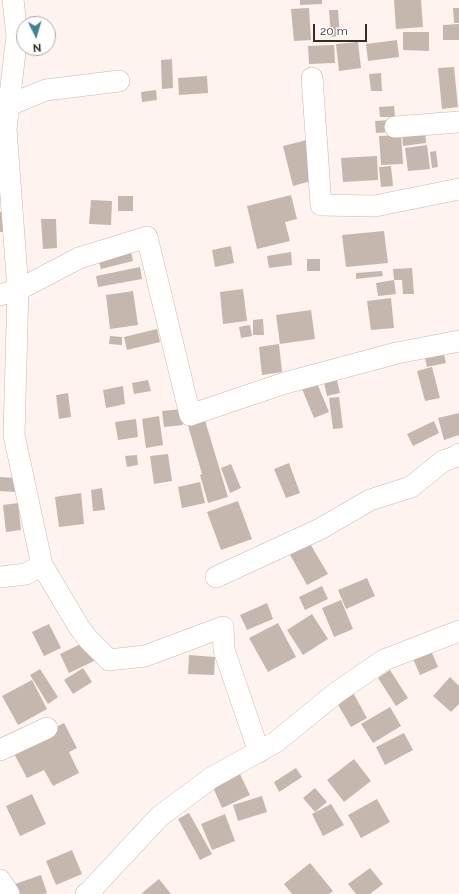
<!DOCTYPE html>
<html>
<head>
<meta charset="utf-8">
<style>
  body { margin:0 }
  #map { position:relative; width:459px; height:894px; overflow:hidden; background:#fef3ef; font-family:Raleway,sans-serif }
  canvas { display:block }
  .north { position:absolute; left:16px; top:16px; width:40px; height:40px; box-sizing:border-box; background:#fff; border:1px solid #adaba9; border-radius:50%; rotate:175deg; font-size:11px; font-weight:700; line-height:16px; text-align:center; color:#322c29 }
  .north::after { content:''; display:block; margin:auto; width:14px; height:18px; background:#3f8292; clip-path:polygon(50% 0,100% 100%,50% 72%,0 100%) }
  .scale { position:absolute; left:313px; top:24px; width:54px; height:18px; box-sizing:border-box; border:2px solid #322c29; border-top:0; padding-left:5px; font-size:12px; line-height:14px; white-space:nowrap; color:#322c29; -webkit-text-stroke:3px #fff; paint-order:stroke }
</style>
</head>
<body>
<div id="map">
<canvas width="459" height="894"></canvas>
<div class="north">N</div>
<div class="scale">20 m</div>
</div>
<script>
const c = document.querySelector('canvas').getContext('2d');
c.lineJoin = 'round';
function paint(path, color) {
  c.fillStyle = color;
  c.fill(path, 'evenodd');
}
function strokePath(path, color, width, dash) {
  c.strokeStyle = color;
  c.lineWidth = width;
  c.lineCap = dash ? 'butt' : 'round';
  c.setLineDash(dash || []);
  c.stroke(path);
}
const building = new Path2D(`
  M300,0H322V4L300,5Z
  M394,0H421L423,27L396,29Z
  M309,8L311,40L294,41L291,9Z
  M453,8H459V23H454Z
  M329,10H338L340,36L331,37Z
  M459,24V40H443V25Z
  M403,32H429V51L403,50Z
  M397,40L399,57L368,61L366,44Z
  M358,42L361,68L339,71L336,44Z
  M334,45L335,63L309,64L308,46Z
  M172,59L173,88L162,89L161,60Z
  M454,67L458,107L442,109L438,68Z
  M381,73L382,91H371L369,74Z
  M207,76L208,93L179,95L178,78Z
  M156,90L157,100L142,102L141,92Z
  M394,106L395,117H380L379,107Z
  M391,120V132L376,133L375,121Z
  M425,129L426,143L403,146L402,132Z
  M401,135L403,164L381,165L379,136Z
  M307,140L318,179L293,186L283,146Z
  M427,145L430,169L408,171L405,148Z
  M436,151L438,167L432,168L430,152Z
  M377,156L378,180L343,182L341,158Z
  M391,166L393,186L381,187L379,167Z
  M291,195L297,219L285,222L290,241L257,249L247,206Z
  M118,196H133V211H118Z
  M91,200L112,201L111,225L89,224Z
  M6,211L7,232H0V212Z
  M41,219H56L57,248L43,249Z
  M384,231L388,263L346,267L342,235Z
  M231,246L234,263L215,267L212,250Z
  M130,247L133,261L101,269L97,256Z
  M291,252L292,265L269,268L267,256Z
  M307,259H320V271H307Z
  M140,267L142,279L98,287L96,276Z
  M412,268L414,294H403L402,280H394L396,294L378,296L376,283L394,280L393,269Z
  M382,271L383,276L356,279V273Z
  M243,289L247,321L223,324L220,292Z
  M133,291L138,325L110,329L106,295Z
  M391,298L394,328L371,330L367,301Z
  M311,310L315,339L280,344L276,315Z
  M263,319L264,335H253V320Z
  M250,325L252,336L241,338L239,327Z
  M157,329L160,342L127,350L124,337Z
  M110,336L122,337V345L109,344Z
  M279,344L282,372L262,375L259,347Z
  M443,350L446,363L427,367L424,354Z
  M432,367L440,398L425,401L417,371Z
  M336,376L340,393L327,396L323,378Z
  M148,380L151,391L134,394L132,383Z
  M317,383L329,412L314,418L302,389Z
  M123,386L125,404L106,408L103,390Z
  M68,393L71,417L59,419L56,395Z
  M339,397L343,428L333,429L329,398Z
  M181,409L183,425L164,427L162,411Z
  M459,413V435L444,440L438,418Z
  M159,416L163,445L146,448L142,419Z
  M204,417L228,497L208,503L200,475L202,474L187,422Z
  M136,419L138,437L118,440L115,422Z
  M434,421L439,433L413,446L407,434Z
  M168,454L172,481L154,484L150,456Z
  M137,455L138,465L127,467L125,456Z
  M289,463L300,493L286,498L274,469Z
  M231,464L241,488L230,493L221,468Z
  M0,477L16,478L15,492L0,491Z
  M200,482L205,503L182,508L178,487Z
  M102,488L105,510L93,511L91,490Z
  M81,493L84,524L59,527L55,497Z
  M238,501L252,539L221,550L207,512Z
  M18,503L21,530L6,532L3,505Z
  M309,542L328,574L307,585L289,553Z
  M367,578L375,596L346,609L338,590Z
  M322,586L328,599L305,610L299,597Z
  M341,600L353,629L334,637L322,608Z
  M267,603L273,619L247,630L240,615Z
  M312,614L328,639L303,655L287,630Z
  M278,623L296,657L268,672L249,638Z
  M49,624L61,648L44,656L32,632Z
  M87,641L96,660L69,673L60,654Z
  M429,646L438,667L420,675L411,654Z
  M189,655L215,657L214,675L188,674Z
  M83,668L92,682L73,694L64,680Z
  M40,669L58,697L48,704L30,675Z
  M390,670L408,698L396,706L378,678Z
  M450,677L459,686V704L451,712L433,696Z
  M32,680L47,709L18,725L2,696Z
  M351,689L367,718L351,727L334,698Z
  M390,707L401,726L373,743L361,724Z
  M64,723L77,748L69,752L79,773L53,786L44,770L27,778L12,750Z
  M404,733L413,750L385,765L376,747Z
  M354,759L371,781L344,802L327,780Z
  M296,768L302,777L279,792L274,782Z
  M239,772L250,795L222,808L212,785Z
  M315,788L327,802L315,812L303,798Z
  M32,794L46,824L20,836L6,806Z
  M262,796L267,812L238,821L233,805Z
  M377,799L390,822L361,838L348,815Z
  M331,804L344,825L323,836L312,814Z
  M189,813L212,854L200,860L178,819Z
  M225,814L235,841L212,850L201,824Z
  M72,850L82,874L56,885L46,861Z
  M310,863L333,891L329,894H292L284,884Z
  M370,868L383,884L370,894H356L348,884Z
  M41,875L47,893L43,894H18L15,884Z
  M159,879L171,894H143L142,893Z`);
const minor = new Path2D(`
  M312,78L321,205L375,206L459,189
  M0,105H9L46,90L119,81
  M395,127L459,122
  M0,295L18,290L79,258L147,237L190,415L285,383L397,353L459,341
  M42,565L79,627L88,639L109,660L145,656L223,627L224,650L259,752
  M0,577L26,574L42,565L14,435L18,290L6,129L17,35L13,0
  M216,577L320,529L370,500L411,487L443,461L455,457L459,454
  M0,750L47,728
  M0,880L9,894
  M86,894L89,892L160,816L211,778L276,742L336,693L384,660L459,631`);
paint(building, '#c5b7ae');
strokePath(minor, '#c8b8b2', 22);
strokePath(minor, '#fff', 21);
</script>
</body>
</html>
